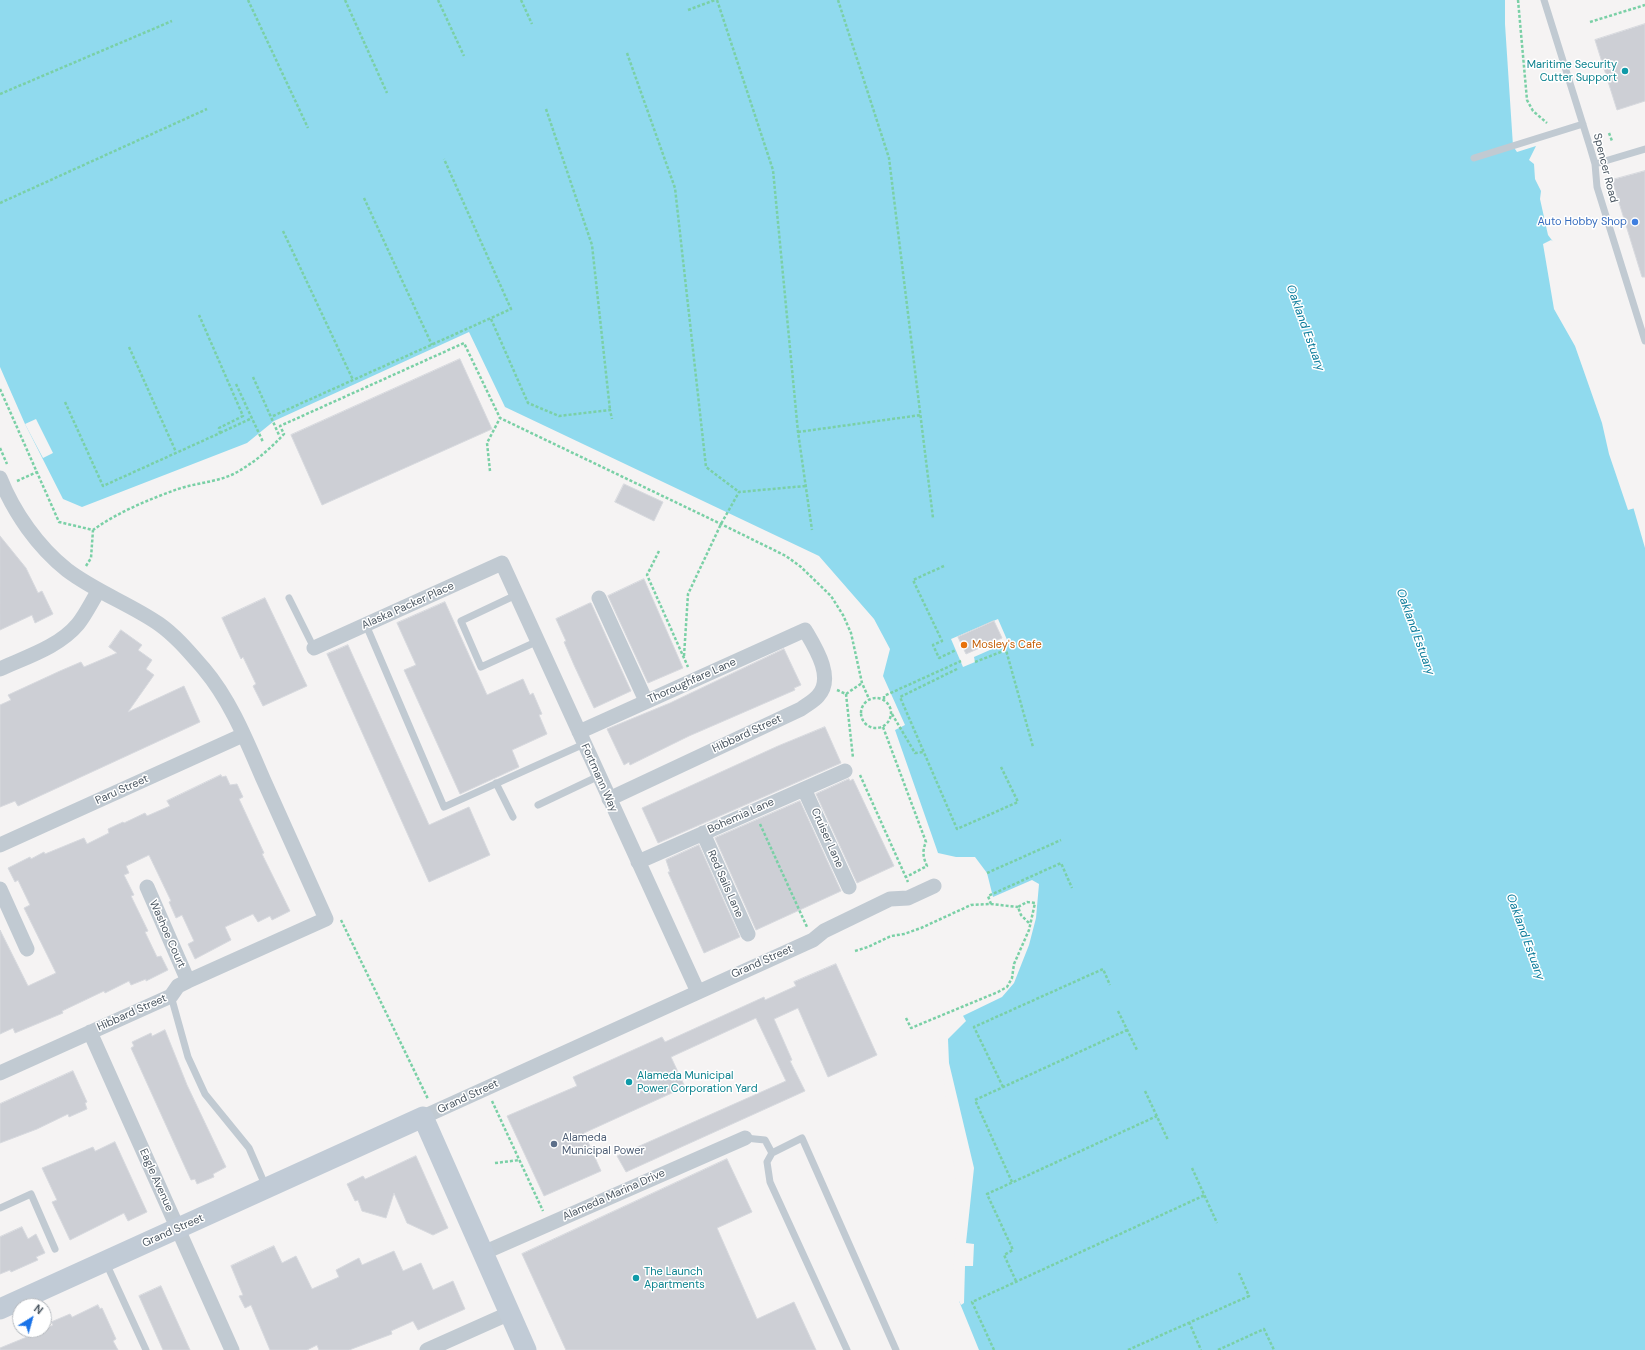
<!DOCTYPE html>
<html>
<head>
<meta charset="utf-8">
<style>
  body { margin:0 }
  #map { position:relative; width:1645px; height:1350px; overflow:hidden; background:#f5f3f3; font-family:"DM Sans",sans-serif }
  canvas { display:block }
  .north { position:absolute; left:12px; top:1298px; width:40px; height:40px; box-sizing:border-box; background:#fff; border:1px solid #b7bbc0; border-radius:50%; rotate:37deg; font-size:11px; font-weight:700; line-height:16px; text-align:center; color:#4a5661 }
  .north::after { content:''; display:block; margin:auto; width:14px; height:18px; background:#1a73e8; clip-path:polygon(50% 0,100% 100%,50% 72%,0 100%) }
</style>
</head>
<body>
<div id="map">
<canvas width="1645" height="1350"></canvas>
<div class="north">N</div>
</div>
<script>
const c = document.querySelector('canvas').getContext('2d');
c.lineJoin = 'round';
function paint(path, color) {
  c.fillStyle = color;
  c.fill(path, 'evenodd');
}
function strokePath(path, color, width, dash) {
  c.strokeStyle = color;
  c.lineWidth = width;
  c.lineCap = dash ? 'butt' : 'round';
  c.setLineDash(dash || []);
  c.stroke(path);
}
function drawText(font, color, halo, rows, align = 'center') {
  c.font = font + ' "DM Sans",sans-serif';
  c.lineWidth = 3;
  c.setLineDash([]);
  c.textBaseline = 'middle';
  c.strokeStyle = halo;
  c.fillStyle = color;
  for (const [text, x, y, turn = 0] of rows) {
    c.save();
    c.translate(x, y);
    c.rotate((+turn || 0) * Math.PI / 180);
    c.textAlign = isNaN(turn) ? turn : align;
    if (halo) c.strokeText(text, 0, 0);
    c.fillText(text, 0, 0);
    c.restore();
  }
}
const water = new Path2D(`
  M0,0H1505V24L1513,146L1517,152L1536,146L1529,160L1534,164L1535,179L1541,191L1540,199L1548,235L1554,243L1551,254L1561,309L1580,349L1632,503L1645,548V1350H979L959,1301L961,1205L942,1026L1002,997L1014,983L1029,945L1036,918L1039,884L1032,880L993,897L987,873L975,857H956L938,853L895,730L905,725L883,676L890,649L874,619L819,556L505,407L469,332L274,421L247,443L82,507L63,499L25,424L0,367Z`);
const pier = new Path2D(`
  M1551,240L1556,243L1553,254L1563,288V309L1582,348L1635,508L1628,510L1609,454L1602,423L1575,346L1554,309L1543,244Z
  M36,419L53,453L43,458L25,424Z
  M998,619L1008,642L974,657L975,662L963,667L951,639Z
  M962,1014L966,1021L948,1039L949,1063L974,1168L966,1243L974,1244L973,1266H965L964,1303L961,1305L959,1301L950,1303L959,1205L939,1041L940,1025Z`);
const building = new Path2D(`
  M1645,24V101L1617,110L1595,40Z
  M1645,171V277H1642L1612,180Z
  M460,359L492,429L322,505L291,435Z
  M624,484L663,502L654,521L615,502Z
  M0,536L26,568L38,593L42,591L53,614L35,623L32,615L0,630Z
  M644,579L683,668L648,683L608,596Z
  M265,598L307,686L263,706L253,686L256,684L243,657L241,659L222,618Z
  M445,602L487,695L523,679L530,695L533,693L542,714L539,715L547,734L512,750L519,767L460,794L404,670L416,665L397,623Z
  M590,603H591L631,691L594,708L574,665L564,642L566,641L556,619Z
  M994,621L1002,638L966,654L958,637Z
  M121,630L142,645L138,650L152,660L146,669L154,675L128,712L184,686L200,722L18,806L15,801L0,807V705L11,700L8,695L60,671L81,662L84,667L117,653L109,647Z
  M348,645L429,825L469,807L490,855L429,882L327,654Z
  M784,649L801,685L794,688L795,690L689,736L630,765L629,762L624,765L607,729L670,703Z
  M825,727L841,763L658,843L642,808L778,746Z
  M221,775L222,777L226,776L230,785L237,784L243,797L239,799L264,853L262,854L290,911L272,920L270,916L258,922L253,914L225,927L231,940L195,959L188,944L194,941L182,915L176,918L169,902L171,901L149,855L126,866L129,873L124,875L134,895L131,896L148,931L145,932L157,957L161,956L168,970L146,981V979L131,985L129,981L105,993L104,991L62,1011L63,1013L15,1033L13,1028L0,1034V930L28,986L56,973L24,908L30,905L18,880L15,882L8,868L30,857L31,859L44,852L45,854L84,838L87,844L109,833L108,829L123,822L124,823L145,813L147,816L170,806L167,801Z
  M849,779L850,781L853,779L894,866L857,883L816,794Z
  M800,801L841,891L756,930L715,838Z
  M699,845L740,937L704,953L668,872H670L666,860Z
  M836,964L877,1055L828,1077L798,1008L774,1019L792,1060L790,1061L805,1091L626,1172L617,1156L786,1081L756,1018L671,1057L685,1087L584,1133L601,1171L544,1196L507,1116L577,1086L573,1077L662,1037L665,1042L764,997L765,1000L796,986L794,982Z
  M165,1030L187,1085L226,1167L213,1174L214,1177L197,1184L195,1179L191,1180L185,1167L131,1048L134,1046L132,1042L151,1033L152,1036Z
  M73,1071L87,1102L85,1103L87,1109L69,1117L68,1114L37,1129L0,1143V1104Z
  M115,1142L147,1212L128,1221L124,1213L70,1240L52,1202L57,1200L42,1168L93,1147L95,1151Z
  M416,1156L448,1228L433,1235L407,1223L394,1193L386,1218L362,1211L358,1200L355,1201L347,1184L363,1176L365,1179Z
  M727,1159L752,1212L717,1228L757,1319L794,1302L816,1350H566L522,1254Z
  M22,1227L28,1239L36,1234L45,1253L36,1257L38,1260L11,1272L10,1270L0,1274V1237Z
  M274,1246L282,1263L296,1256L312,1289L339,1277L336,1270L359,1258L362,1265L394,1251L403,1271L421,1263L433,1290L453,1281L465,1309L418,1330L413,1321L391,1331L392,1334L349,1350H319L317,1345L307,1350H270L251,1305L245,1308L239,1296L243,1295L231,1266Z
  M161,1286L190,1350H163L139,1296Z
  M98,1305L100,1309L102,1308L116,1339L113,1341L118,1350H0V1348L44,1330L53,1325L51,1322L70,1314L72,1317Z`);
const path = new Path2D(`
  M248,0L308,128
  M345,0L387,93
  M438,0L464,56
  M521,0L532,24
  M717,0L773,170L798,432L812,530
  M838,0L889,158L933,518
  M1518,0L1527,100L1533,111L1547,123
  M688,10L715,0
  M1590,22L1645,5
  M627,53L675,188L706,467L739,492
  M0,94L172,21
  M546,109L592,245L610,410
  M1609,133L1612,141
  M364,198L432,345
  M0,203L207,109
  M283,231L353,380
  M491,319L528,403L559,416L610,410L612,419
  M129,347L176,452
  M253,377L279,435
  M236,384L263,442
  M0,389L59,522L93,530C118,512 150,499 178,489C199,482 221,482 239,471C256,461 271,448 284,434L280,426L464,343L500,418L721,524L786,556L801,567L831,596L843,615L851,633L862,683L869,699
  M65,402L103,486L220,433L219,428L243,416L199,315
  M273,416L511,309L444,159
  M798,432L921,415
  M220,433L252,418
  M0,448L7,464
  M490,471L487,443L500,418
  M17,481L37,472
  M659,551L647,575L688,667
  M86,566L91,558L93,530
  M944,566L913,580L942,641L933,645L939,658L956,650
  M684,656L688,594L721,524L739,492L805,486
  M975,662L1006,650L1033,747
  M957,669L900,697L957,829L1018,802L1001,767
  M837,690L846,694L862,683
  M846,694L853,758
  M861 713a15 15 0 1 1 30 0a15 15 0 1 1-30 0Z
  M884,699V696L961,661
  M892,714L915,753L923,752
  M883,727L926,842C922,851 923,857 927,866L906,877
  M860,775L908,882
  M760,824L807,927
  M987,873L1061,840
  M991,904L988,896L1061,863L1072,888
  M341,920L428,1099
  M855,951L868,947L891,936L904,934L921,928L971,905L991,904L1018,907
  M1118,1011L1137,1050
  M906,1018L911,1028L998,992L1007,987L1012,978L1014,964L1029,930L1035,903L1027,902L1018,907L1021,915L1030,924
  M1003,1087L974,1027L1103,969L1110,985
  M1145,1091L1168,1140
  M492,1101L543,1211
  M495,1163L520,1160
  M1192,1168L1217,1223
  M1012,1182L975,1100L1127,1030
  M1016,1281L1004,1255L1013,1250L987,1194L1157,1116
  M1189,1322L1201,1350
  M994,1350L972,1302L1205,1195
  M1128,1350L1249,1296L1239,1273
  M1218,1350L1264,1329L1274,1350`);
const lane = new Path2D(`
  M1544,0L1590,147L1595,164L1597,187L1645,341
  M1474,158L1583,124
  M1595,164L1645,149
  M516,595L461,621L481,667L538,641
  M289,598L314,648
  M366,625L444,807L584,744
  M496,783L513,817
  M538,805L599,776
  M171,996L188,1057L205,1094L249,1148L266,1187
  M745,1138L765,1140L772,1153
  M0,1208L31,1194L55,1249
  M106,1263L146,1350
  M847,1350L770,1182L767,1162L772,1153L802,1138L896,1350`);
const street = new Path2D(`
  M0,478C14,513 38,547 67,570C96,592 130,604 159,624C176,636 190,653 204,669C231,701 247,742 264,781C285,827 305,873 326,919L188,981L178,986L171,996L0,1073
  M599,598L646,701
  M314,648L502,563L698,992
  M0,669C26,657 59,647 78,624C86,614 92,601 99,590
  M579,732L805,630C815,647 835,678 818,696C814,701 806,705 801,709L609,799
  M804,789L849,887
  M703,833L748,934
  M0,845L243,735
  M638,862L845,771
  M147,887L188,981
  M0,889L27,949
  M90,1032L232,1350
  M423,1117L813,940L824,931L890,899L908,898L934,886
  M483,1253L745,1138
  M427,1350L510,1313`);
const secondary = new Path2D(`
  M0,1309L423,1117L526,1350`);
const markers = [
  [1625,71,4,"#0f9aa8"],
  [1635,222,4,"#3f7fe0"],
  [964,645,4,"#e8710a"],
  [629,1082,4,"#0f9aa8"],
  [554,1144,4,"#5c6f8a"],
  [636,1278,4,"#0f9aa8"]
];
const cultureNames = [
  ["Maritime Security",1617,65,"right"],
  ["Cutter Support",1617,78,"right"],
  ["Alameda Municipal",637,1076],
  ["Power Corporation Yard",637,1089],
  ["The Launch",644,1272],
  ["Apartments",644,1285]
];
const streetNames = [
  ["Spencer Road",1605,168,76],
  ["Alaska Packer Place",408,606,-24],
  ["Thoroughfare Lane",692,681,-24],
  ["Hibbard Street",747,734,-25],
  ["Fortmann Way",599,778,66],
  ["Paru Street",122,790,-24],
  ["Bohemia Lane",741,816,-24],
  ["Cruiser Lane",827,838,66],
  ["Red Sails Lane",725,884,66],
  ["Washoe Court",167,934,66],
  ["Grand Street",762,962,-24],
  ["Hibbard Street",132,1013,-24],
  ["Grand Street",468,1097,-25],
  ["Eagle Avenue",156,1180,66],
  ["Alameda Marina Drive",614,1195,-24],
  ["Grand Street",173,1231,-24]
];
const shopNames = [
  ["Auto Hobby Shop",1627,222]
];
const foodNames = [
  ["Mosley's Cafe",972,645]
];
const serviceNames = [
  ["Alameda",562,1138],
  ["Municipal Power",562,1151]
];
const waterNames = [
  ["Oakland Estuary",1305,328,70],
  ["Oakland Estuary",1415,632,70],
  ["Oakland Estuary",1525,937,70]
];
paint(water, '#90daee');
paint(pier, '#f5f3f3');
paint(building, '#cdcfd5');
strokePath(building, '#d7d9de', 1);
strokePath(path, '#7ad0a6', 2.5, [3, 2]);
strokePath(lane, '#c1cad2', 7);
strokePath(street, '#c1cad2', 15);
strokePath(secondary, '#c1cbd6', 21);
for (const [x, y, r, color] of markers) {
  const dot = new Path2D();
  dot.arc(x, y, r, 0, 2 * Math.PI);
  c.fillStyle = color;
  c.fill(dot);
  strokePath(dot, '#fff', 1.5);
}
drawText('11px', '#0d838f', '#fff', cultureNames, 'left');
drawText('11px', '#4a5661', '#fff', streetNames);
drawText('11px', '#366cbe', '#fff', shopNames, 'right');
drawText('11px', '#c56008', '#fff', foodNames, 'left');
drawText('11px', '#4e5e75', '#fff', serviceNames, 'left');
drawText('italic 12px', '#0c7c9b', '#fff', waterNames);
</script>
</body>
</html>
